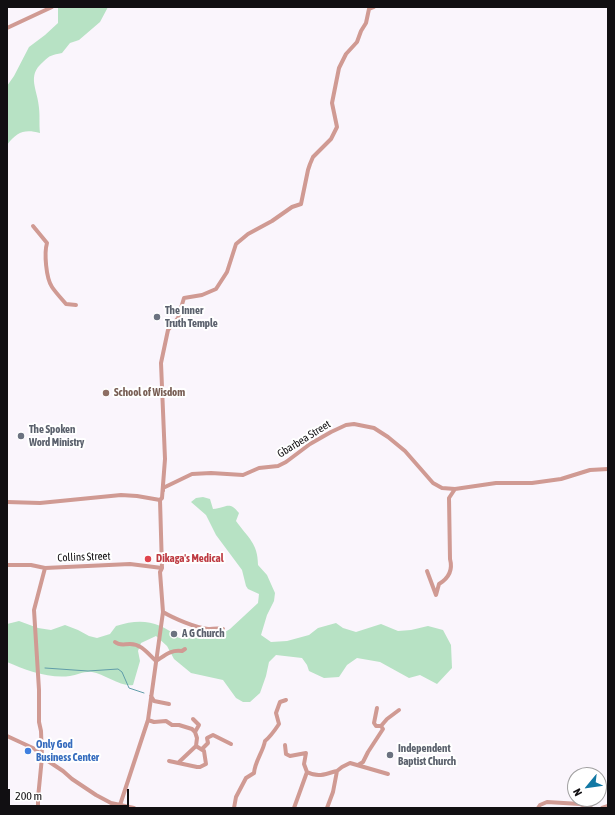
<!DOCTYPE html>
<html>
<head>
<meta charset="utf-8">
<style>
  body { margin:0 }
  #map { position:relative; width:615px; height:815px; overflow:hidden; background:#faf5fc; font-family:"Asap Condensed",sans-serif }
  canvas { display:block }
  .frame { position:absolute; inset:0; border:8px solid #110f12; pointer-events:none }
  .north { position:absolute; left:567px; top:767px; width:40px; height:40px; box-sizing:border-box; background:#fff; border:1px solid #a09fa0; border-radius:50%; rotate:241deg; font-size:11px; font-weight:700; line-height:16px; text-align:center; color:#110f12 }
  .north::after { content:''; display:block; margin:auto; width:14px; height:18px; background:#1278a4; clip-path:polygon(50% 0,100% 100%,50% 72%,0 100%) }
  .scale { position:absolute; left:8px; top:789px; width:121px; height:18px; box-sizing:border-box; border:2px solid #110f12; border-top:0; padding-left:5px; font-size:12px; line-height:14px; white-space:nowrap; color:#110f12; -webkit-text-stroke:3px #fff; paint-order:stroke }
</style>
</head>
<body>
<div id="map">
<canvas width="615" height="815"></canvas>
<div class="frame"></div>
<div class="north">N</div>
<div class="scale">200 m</div>
</div>
<script>
const c = document.querySelector('canvas').getContext('2d');
c.lineJoin = 'round';
function paint(path, color) {
  c.fillStyle = color;
  c.fill(path, 'evenodd');
}
function strokePath(path, color, width, dash) {
  c.strokeStyle = color;
  c.lineWidth = width;
  c.lineCap = dash ? 'butt' : 'round';
  c.setLineDash(dash || []);
  c.stroke(path);
}
function drawText(font, color, halo, rows, align = 'center') {
  c.font = font + ' "Asap Condensed",sans-serif';
  c.lineWidth = 4;
  c.setLineDash([]);
  c.textBaseline = 'middle';
  c.strokeStyle = halo;
  c.fillStyle = color;
  for (const [text, x, y, turn = 0] of rows) {
    c.save();
    c.translate(x, y);
    c.rotate((+turn || 0) * Math.PI / 180);
    c.textAlign = isNaN(turn) ? turn : align;
    if (halo) c.strokeText(text, 0, 0);
    c.fillText(text, 0, 0);
    c.restore();
  }
}
const green = new Path2D(`
  M58,7H108L100,22L79,40L70,43L62,53C52,55 50,55 43,62C26,76 38,90 39,108C40,117 39,123 40,133C24,129 17,132 7,145V86L14,76L29,47L45,35L58,23Z
  M203,497L210,499L213,509C226,508 229,500 239,513L236,521C248,538 258,543 258,565L267,575L275,593L274,601L267,615L261,635L271,642L287,641L309,635L318,628L336,623L343,628L356,632L381,624L398,631L411,630L428,626L443,630L451,645L452,668L437,684L420,675L409,678L380,662L357,658L347,665L339,677L324,678L309,671L307,665L302,658L276,655L269,662L266,676L260,693L250,702H243L236,698L223,680L191,673L174,659L167,646L156,636L141,643L138,651L140,661L133,685C121,687 104,674 92,672C85,671 77,675 70,676C50,679 25,670 7,662V624L19,621L38,628L51,630L65,625L78,630L89,636L97,638L110,634L116,626C141,618 159,621 179,638L199,635L215,638L230,629L258,603L259,594L248,589L246,586L242,570L216,535L206,515L191,502L196,498Z`);
const stream = new Path2D(`
  M45,668L88,671L118,669L122,672L129,688L144,693`);
const minor = new Path2D(`
  M7,28L52,7
  M33,226L47,243C44,253 46,278 52,287C56,293 61,298 66,304L76,305
  M163,491V488L192,474L211,473L243,475L259,468L278,466L286,462L310,444L331,432L346,425L354,424L374,428L388,437L405,451L433,483L442,488L455,489L496,483H532L561,479L590,470L608,469
  M7,502L40,503L121,495L137,496L160,500
  M7,565H31L45,568L130,564L162,568
  M427,571L436,595L439,584C449,578 453,570 450,559L449,498L455,489
  M163,612C173,618 196,628 208,629C213,629 217,628 223,629
  M115,642C120,646 124,644 130,644C142,644 148,654 156,661C164,656 171,649 182,651L185,649
  M151,696L154,701L169,704
  M377,708L374,723L376,726H381
  M193,719L199,725L195,732
  M148,720L154,722L166,721L172,725H179L192,729L195,732L197,738L196,746L204,751L206,764L200,767H197L169,761
  M7,736L35,749L45,759L63,771L72,779L96,795L111,803L134,808
  M285,745L286,754L290,756L306,753L304,764L307,772C319,778 324,774 337,771
  M202,749L208,743L207,738L213,735L231,744
  M178,763L196,746
  M358,765L363,762L368,752L383,729L381,726L387,719L399,710
  M120,805L148,720L163,612L160,572L162,568L160,500L162,498L165,459L161,363L168,330L178,318L184,298L202,295L216,289L227,272L236,244L248,234L272,221L292,207L301,204L308,170L310,164L313,157L331,139L337,127L332,103L339,68L346,54L357,42L361,31L366,23L369,9L374,7
  M38,808V798L42,757L41,731L39,722V690L34,610L45,568
  M234,808L236,797L246,778L254,773C255,761 263,752 265,741C270,737 275,730 279,724L276,713L280,702L286,700
  M294,808L307,772
  M327,808L333,792L337,771L342,767L350,763L388,774
  M538,808L540,805L547,802L580,804L591,808
  M602,808L608,806`);
const markers = [
  [157,317,4,"#6b7280"],
  [106,393,4,"#8d6e63"],
  [21,436,4,"#6b7280"],
  [148,559,4,"#e0444e"],
  [174,634,4,"#6b7280"],
  [28,751,4,"#3f7fe0"],
  [390,755,4,"#6b7280"]
];
const worshipNames = [
  ["The Inner",165,311],
  ["Truth Temple",165,324],
  ["The Spoken",29,430],
  ["Word Ministry",29,443],
  ["A G Church",182,634],
  ["Independent",398,749],
  ["Baptist Church",398,762]
];
const educationNames = [
  ["School of Wisdom",114,393]
];
const streetNames = [
  ["Gbarbea Street",304,439,-32],
  ["Collins Street",84,557,-2]
];
const healthNames = [
  ["Dikaga's Medical",156,559]
];
const shopNames = [
  ["Only God",36,745],
  ["Business Center",36,758]
];
paint(green, '#b7e2c4');
strokePath(stream, '#609da9', 1);
strokePath(minor, '#d09a93', 4);
for (const [x, y, r, color] of markers) {
  const dot = new Path2D();
  dot.arc(x, y, r, 0, 2 * Math.PI);
  c.fillStyle = color;
  c.fill(dot);
  strokePath(dot, '#fff', 1.5);
}
drawText('bold 11px', '#5b616d', '#fff', worshipNames, 'left');
drawText('bold 11px', '#785e54', '#fff', educationNames, 'left');
drawText('11px', '#110f12', '#fff', streetNames);
drawText('bold 11px', '#be3a42', '#fff', healthNames, 'left');
drawText('bold 11px', '#366cbe', '#fff', shopNames, 'left');
</script>
</body>
</html>
